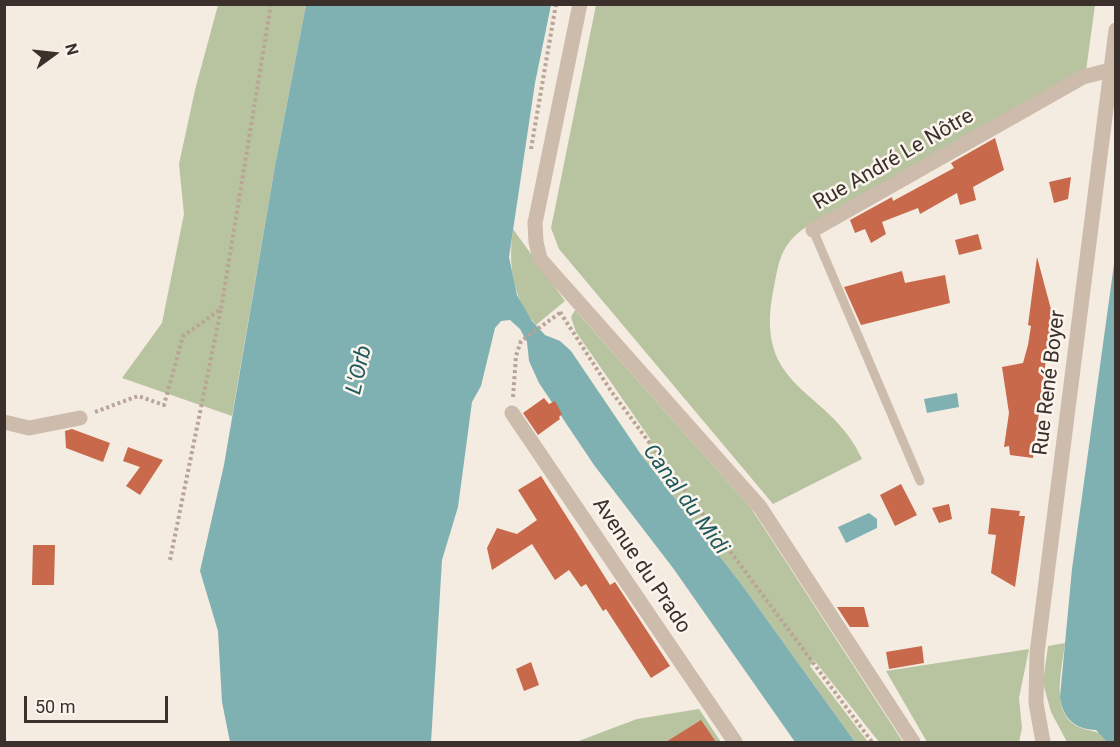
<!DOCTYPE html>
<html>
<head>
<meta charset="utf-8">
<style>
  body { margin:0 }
  #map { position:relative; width:1120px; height:747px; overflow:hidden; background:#f4ebe1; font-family:Roboto,sans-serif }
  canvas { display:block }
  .frame { position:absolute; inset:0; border:6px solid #3b302b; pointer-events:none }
  .north { position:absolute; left:24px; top:24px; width:60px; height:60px; -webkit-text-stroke:4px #fbf5ee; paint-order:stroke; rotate:75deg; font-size:16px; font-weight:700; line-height:24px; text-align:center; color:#3b302b }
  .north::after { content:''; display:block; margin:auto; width:21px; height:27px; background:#3b302b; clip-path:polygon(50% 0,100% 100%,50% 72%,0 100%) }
  .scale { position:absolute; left:24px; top:696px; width:144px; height:27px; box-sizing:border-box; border:3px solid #3b302b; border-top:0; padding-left:8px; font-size:18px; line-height:21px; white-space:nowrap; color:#3b302b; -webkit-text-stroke:4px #fbf5ee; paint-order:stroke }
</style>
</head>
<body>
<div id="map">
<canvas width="1120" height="747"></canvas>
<div class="frame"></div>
<div class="north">N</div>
<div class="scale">50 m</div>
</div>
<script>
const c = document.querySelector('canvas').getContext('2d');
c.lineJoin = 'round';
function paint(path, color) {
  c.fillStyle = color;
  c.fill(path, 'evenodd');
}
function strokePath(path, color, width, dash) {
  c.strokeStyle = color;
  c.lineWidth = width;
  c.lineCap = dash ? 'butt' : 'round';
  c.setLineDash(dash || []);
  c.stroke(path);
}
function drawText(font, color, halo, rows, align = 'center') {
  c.font = font + ' Roboto,sans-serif';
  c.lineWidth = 5;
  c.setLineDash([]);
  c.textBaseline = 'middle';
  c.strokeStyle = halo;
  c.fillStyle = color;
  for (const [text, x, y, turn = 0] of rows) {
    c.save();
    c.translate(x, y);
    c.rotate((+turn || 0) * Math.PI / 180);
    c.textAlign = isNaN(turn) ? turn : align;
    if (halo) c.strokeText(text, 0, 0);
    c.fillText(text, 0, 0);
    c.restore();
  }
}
const green = new Path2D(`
  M218,5H306L275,166L232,416L122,378L162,323L184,214L179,164L195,90Z
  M596,5H1095L1086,71L803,229C781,246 779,260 774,287C751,392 830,387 862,459L773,504L559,249L551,228Z
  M513,229L565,301L536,325C512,298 508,263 513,229Z
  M575,310L751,508L903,742H879L814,660L810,666L868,742H855L742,585L642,456L651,440L576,332L571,317Z
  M1065,643C1062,671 1048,718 1084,729C1095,732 1101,731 1107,742H1067L1051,712L1043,683L1048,646Z
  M1029,649L1019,698L1022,728L1019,742H927L886,671Z
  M699,709L721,742H576L637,719Z`);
const water = new Path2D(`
  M306,5H551L535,83L509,257L517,295L532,321L545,335L560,341L571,351L642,456L742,585L855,742H795L673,568L594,465L539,383L529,361L527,342L520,329L510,320L501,321L495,328L481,386L472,402L458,507L442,560L431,742H230L222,702L218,631L200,571L224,465L275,166Z
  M1115,257L1116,742H1107L1096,730C1074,729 1063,718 1060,697L1072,569Z
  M957,393L959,407L927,413L924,399Z
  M869,513L877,519V528L846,543L838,527Z`);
const building = new Path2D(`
  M995,138L1004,170L973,187L976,200L960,205L957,193L920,214L918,208L882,222L886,234L871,243L865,229L855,233L850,220L892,197L893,201L954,168L951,163Z
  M1071,177L1068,199L1054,203L1049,182Z
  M978,234L982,249L959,255L955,240Z
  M1037,257L1052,313L1033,458L1010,455L1009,446L1004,447L1009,413L1002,367L1023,363L1028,345L1031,326L1028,325Z
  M902,271L905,283L945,275L950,303L861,325L844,287Z
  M544,398L549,404L555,401L562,414L559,417L560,419L538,435L523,413Z
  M72,429L110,443L103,462L66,448L65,431Z
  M128,447L163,460L140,495L126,486L140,467L123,461Z
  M541,476L610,585L615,582L670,666L651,678L606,609L603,611L586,584L581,587L569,570L555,580L532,544L492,570L487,548L497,528L517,534L537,520L518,490Z
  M901,484L917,515L895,526L880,495Z
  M949,504L952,519L939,523L932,508Z
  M991,508L1020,511L1019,516H1025L1015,587L991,573L996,535L988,534Z
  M33,545H55L54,585H32Z
  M837,607H864L869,627H850Z
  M922,646L924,663L889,669L886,652Z
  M531,662L539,685L524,691L516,669Z
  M701,720L716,742H666Z`);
const path = new Path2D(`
  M531,149L556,4
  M560,312L611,391L872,742
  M513,397L516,356L521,341L561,312
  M95,412L138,396L164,405L183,336L221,309L271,4
  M170,560L221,309`);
const lane = new Path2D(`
  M813,230L920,481`);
const street = new Path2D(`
  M580,4L535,223L536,242L540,259L760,507L913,742
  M813,230L1083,77L1110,70
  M512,413L735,742
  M4,422L29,428L80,418
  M1043,742L1036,703L1037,653L1116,30`);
const streetNames = [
  ["Rue André Le Nôtre",894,160,-30],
  ["Rue René Boyer",1050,383,-83],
  ["Avenue du Prado",641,566,56]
];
const waterNames = [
  ["L'Orb",360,370,-77],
  ["Canal du Midi",685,500,54]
];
paint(green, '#b8c4a0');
paint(water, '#7fb0b2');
paint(building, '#c8694b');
strokePath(path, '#b9a596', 4, [3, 3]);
strokePath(lane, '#cdbbac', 9);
strokePath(street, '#cdbbac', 15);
drawText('21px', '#3b302b', '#fbf5ee', streetNames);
drawText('italic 22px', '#1f5a5e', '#fbf5ee', waterNames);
</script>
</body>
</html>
